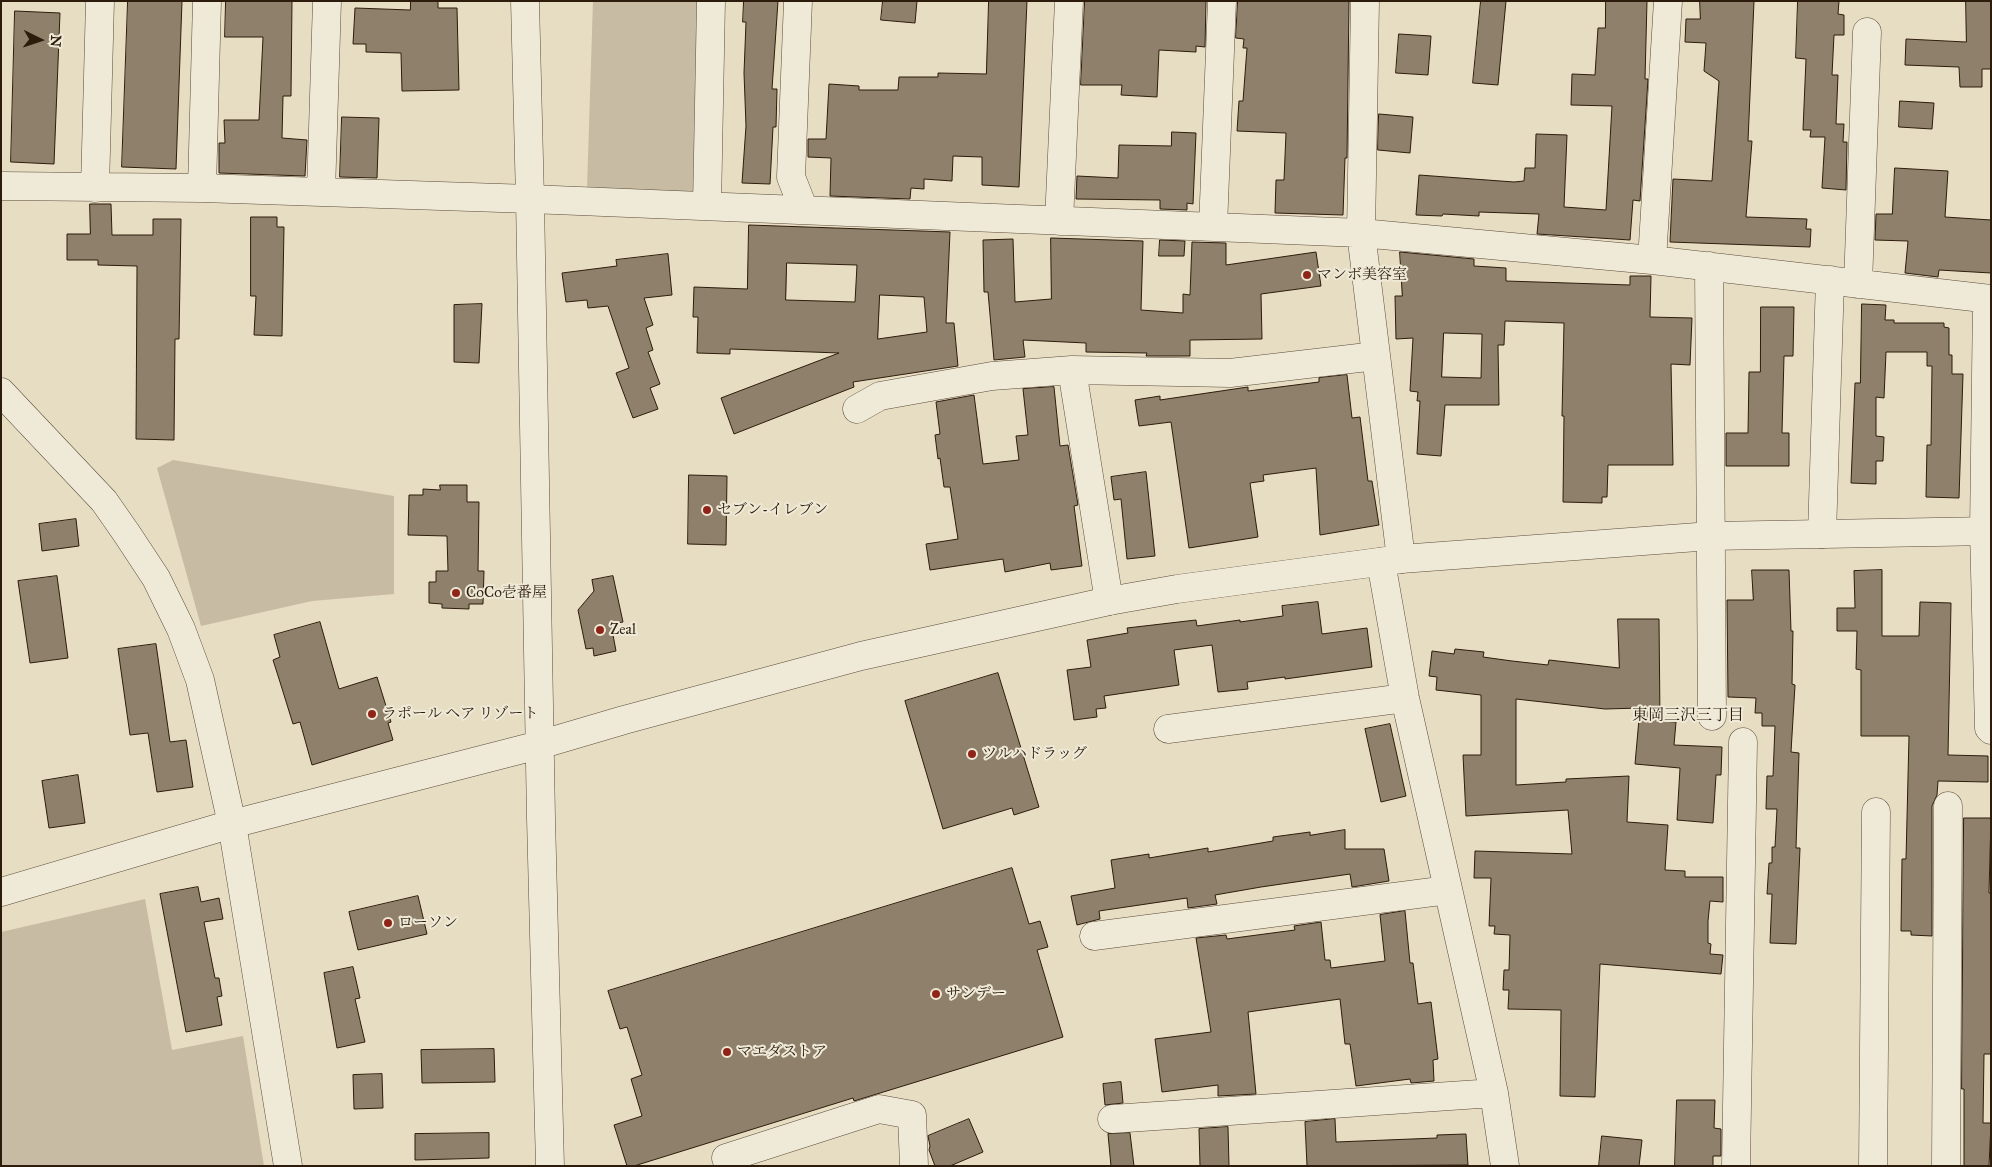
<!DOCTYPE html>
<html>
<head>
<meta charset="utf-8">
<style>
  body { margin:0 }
  #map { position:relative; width:1992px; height:1167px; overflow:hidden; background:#e7ddc2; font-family:"IM FELL Great Primer",serif }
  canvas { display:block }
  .frame { position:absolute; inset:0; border:2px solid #2d1c0c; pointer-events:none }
  .north { position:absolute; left:15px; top:15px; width:50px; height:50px; -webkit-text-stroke:4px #efe9d7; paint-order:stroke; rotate:94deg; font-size:14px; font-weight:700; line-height:20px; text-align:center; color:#2d1c0c }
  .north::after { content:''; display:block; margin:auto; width:18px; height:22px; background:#2d1c0c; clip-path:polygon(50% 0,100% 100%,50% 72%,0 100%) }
</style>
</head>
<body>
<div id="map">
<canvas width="1992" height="1167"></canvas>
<div class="frame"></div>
<div class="north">N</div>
</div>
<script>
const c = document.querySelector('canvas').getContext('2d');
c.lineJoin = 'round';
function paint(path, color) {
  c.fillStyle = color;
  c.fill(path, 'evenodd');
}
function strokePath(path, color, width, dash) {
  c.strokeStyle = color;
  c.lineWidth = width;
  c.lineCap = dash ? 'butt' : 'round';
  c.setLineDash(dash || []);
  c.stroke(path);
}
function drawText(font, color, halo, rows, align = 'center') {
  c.font = font + ' "IM FELL Great Primer","Noto Serif JP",serif';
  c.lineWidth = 4;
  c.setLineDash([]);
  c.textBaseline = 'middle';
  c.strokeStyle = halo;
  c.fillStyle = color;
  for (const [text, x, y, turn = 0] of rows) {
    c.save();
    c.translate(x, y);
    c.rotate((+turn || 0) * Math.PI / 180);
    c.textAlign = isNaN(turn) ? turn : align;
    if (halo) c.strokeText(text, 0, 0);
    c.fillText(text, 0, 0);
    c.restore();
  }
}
const green = new Path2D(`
  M593,1H697L693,194L587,188Z
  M173,460L394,496V594L312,601L201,626L157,468Z
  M145,899L172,1050L243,1036L264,1166H1V932Z`);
const building = new Path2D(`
  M128,1H182L176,169L122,167Z
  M226,1H292L291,96H283L282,138L307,140L305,176L219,173V143H225L224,120H259L263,37H225Z
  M411,1H438V8H457L459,90L402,91L401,53L366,52V44H353L355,8L410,10Z
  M744,1H778L772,89H777L776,127H773L770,184L742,183L746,126L744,73L746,22H743Z
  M883,1H917L915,23L881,20Z
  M989,1H1027L1019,187L982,185V157L953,156L952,181L924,179V189L911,188L910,199L830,196L831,158L808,157V139H826L829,84L859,86V90H898L899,77H938V73L986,74Z
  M1085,1H1206L1205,47L1196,46V52L1159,50L1157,97L1121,95L1122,85H1081Z
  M1238,1H1349L1347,158H1345L1343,215L1275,213L1276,180H1284L1286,133L1237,131L1239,101H1243L1247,48H1243L1244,39L1236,38Z
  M1481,1H1506L1498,85L1473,83Z
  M1606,1H1647L1645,79H1648L1640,201L1633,200L1630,240L1537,234L1539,214L1479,212V216L1443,214L1442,216L1416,215L1419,175L1514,182L1524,181L1525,168H1535L1536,134L1567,135L1564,207L1606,210L1612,106L1571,105L1572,74L1595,75L1598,28H1605Z
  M1700,1H1754L1748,141H1752L1746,217L1807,219L1806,229H1811L1810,247L1670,242L1673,179L1712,181L1719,81L1704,71L1706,43L1685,42L1686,19H1700Z
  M1798,1H1839L1838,14L1844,15V35H1834L1832,75H1838L1836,124H1844L1843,142H1847L1846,190L1822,188L1825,137H1810L1811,130H1803L1806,59L1796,58Z
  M1966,1H1991V69H1982V87H1960L1959,67L1905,65L1906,39L1966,42Z
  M15,11L60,13L54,164L11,162Z
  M1399,34L1431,36L1428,75L1396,73Z
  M1900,101L1934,103L1932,129L1899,127Z
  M1379,114L1413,117L1410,153L1378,150Z
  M342,117L379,118L377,178L340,177Z
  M1172,132L1196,133L1193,204L1187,203V210L1160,209V200L1076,199L1077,176L1118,178L1119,145L1171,146Z
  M1895,168L1948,171L1945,217L1991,220V273L1939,270L1938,277L1905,273L1908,241L1875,240L1876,214H1892Z
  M90,204H111L112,235H153V219H181L179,339H175L174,440L136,439L137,266L98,265V260H67V234H90Z
  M251,217H277V227H284L282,336L254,335L256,296H251Z
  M749,225L950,232L946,323H954L958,366L853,382L854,387L734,434L721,398L839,353L730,349V354L697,353L698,317H693L694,287L747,289ZM787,263L857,265L855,302L786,300ZM880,295L924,297L927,332L878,339Z
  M1051,238L1143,241L1141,310L1183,313V294L1190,295L1192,242L1226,243V265L1316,252L1321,286L1261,294L1262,339L1190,340V356H1146L1147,353L1086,352V343L1023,340L1025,357L994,360L988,292H984L983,240L1013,239L1015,302L1051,299Z
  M1160,240L1185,241L1184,256H1159Z
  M1400,252L1474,259V266L1506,268V281L1630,285V276H1651L1650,317L1692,318L1690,365L1671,364L1673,465H1608L1607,497H1602V503L1563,502L1564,416H1562L1564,323L1505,321L1504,345H1498L1499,405H1445L1441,456L1417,454L1420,401H1417L1418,392L1410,391L1413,338L1396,339L1395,296H1402ZM1444,333L1482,334L1481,378L1442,377Z
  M668,254L672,295L644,298L653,325L646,328L653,350L648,352L660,384L650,388L658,409L633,418L616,373L629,368L608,306L588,308L587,300L566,302L562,273L617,266L616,260Z
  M482,304L479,363L454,362V305Z
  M1862,304L1886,305L1885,320H1894V323H1944V327L1949,328V355H1952V374H1963L1959,498L1926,497L1927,445H1931L1932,366H1927V352H1886L1884,398L1876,397V436L1884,437L1883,461H1876V484L1851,483L1855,383H1860Z
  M1761,307H1794L1793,356H1784L1782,433H1789V466H1726V433H1748L1749,372H1760Z
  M1347,375L1352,418L1360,417L1368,481H1372L1379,525L1320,535L1316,468L1263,475L1264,481L1250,483L1258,537L1189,548L1171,422L1139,426L1135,400L1160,396V400L1248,387V391L1319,382V378Z
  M1054,387L1060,446L1068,445L1078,505L1074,506L1082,566L1051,570L1050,563L1005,572L1003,559L930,570L926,544L958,539L950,487H944L940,458L938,459L935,435L940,434L936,402L974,395L983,464L1019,460L1016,436L1028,435L1023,389Z
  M1146,472L1155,556L1127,559L1121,499L1114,500L1111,477Z
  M689,475L727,476L726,545L688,544Z
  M440,485H467V502H479L478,571H484L483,604H469V609L442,608V604L429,603V582H436V571H448L447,536L408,535L409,495H423V489L440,490Z
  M76,519L79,546L42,551L39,524Z
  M1752,570H1789L1791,631H1793L1792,684L1795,685L1791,752L1799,753L1796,848H1800L1796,944L1770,943L1772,894H1767L1769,863H1772V847H1775L1777,809H1766L1767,776H1773L1775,726H1762V713H1755L1756,698L1728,697L1727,600H1753Z
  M1882,570V636H1919L1920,602L1951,603L1948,755L1988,756V782L1938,781L1937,795L1932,806V936L1911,935V931H1901L1902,859H1906L1909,736H1861V670L1856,669L1857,631H1837V608H1855L1854,571Z
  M57,576L68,658L30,663L18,581Z
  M613,576L623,622L611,624L616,651L594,656L593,648L586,649L578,610L594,591L592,580Z
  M1318,602L1322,634L1367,628L1372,667L1285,679V677L1247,682L1248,689L1218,692L1212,645L1174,650L1179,685L1104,696L1106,708L1096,709L1097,717L1074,720L1067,670L1091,667L1087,640L1128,633L1127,628L1196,620L1197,626L1240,620V622L1283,616L1282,606Z
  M1618,619H1659L1660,721L1676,722L1674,745L1722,747L1721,775H1716L1713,823L1677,820L1680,768L1635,764L1640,708L1605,709L1516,699V785L1566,782V779L1629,776L1627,822L1668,825L1665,870L1685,871V877H1723V902L1710,901L1708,921V943L1711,944L1710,954L1723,955L1721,974L1600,964L1595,1097L1560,1096L1561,1010L1508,1009L1509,990H1503L1504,970H1509L1510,935L1494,934L1495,926H1489L1491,878H1474L1475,851L1572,854L1568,810L1466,816L1463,755H1481V695L1436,690L1437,677L1429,676L1432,651L1454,654L1455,649L1484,652L1483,657L1512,661L1548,665L1549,660L1619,668Z
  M320,622L339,689L377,677L391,722L388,723L393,740L312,765L300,722L293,724L280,682L273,660L280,657L274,635Z
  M156,644L170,742L186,740L193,787L157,792L148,733L130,735L118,649Z
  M998,673L1039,807L1014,815L1012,808L943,829L905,701Z
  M1390,724L1406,796L1381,802L1365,729Z
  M78,775L85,823L49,828L42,781Z
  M1964,818H1991L1989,893H1991V1054H1984L1983,1123H1991L1989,1166H1964V1089H1962Z
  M1345,830V849H1384L1389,881L1352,887L1350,874L1261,887L1215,895L1217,904L1188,908L1187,898L1099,911L1100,919L1077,925L1071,896L1115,888L1111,860L1149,854V858L1208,848V852L1273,841V837L1310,832V835Z
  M1012,868L1029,924L1040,921L1048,947L1037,950L1063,1037L854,1101L853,1098L634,1166H627L614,1125L642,1116L631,1079L642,1075L627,1027L620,1029L608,991Z
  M198,887L201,902L219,898L223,919L204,922L215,978H219L222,996L217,997L222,1025L186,1032L160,894Z
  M418,896L427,934L358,950L349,912Z
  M1405,911L1410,963H1413L1418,1004L1431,1002L1438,1059L1433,1060L1434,1081L1411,1083L1410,1079L1356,1086L1350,1044H1345L1340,999L1248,1012L1256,1094L1218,1096V1085L1162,1092L1155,1039L1211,1032L1196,938L1226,935L1227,939L1295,930L1294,926L1321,922L1325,960H1330L1331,968L1385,961L1380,915Z
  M353,967L360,998L355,999L365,1042L337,1048L324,973Z
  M494,1049L495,1082L422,1083L421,1050Z
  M382,1074L383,1108L354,1109L353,1075Z
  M1121,1082L1123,1103L1105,1105L1103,1084Z
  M1677,1100H1715L1714,1128L1721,1129V1156H1713V1166H1675Z
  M969,1119L983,1152L950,1166H935L929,1150L930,1146L928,1136Z
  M1335,1119L1336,1142L1437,1138V1135L1466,1134L1468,1165L1307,1166L1305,1122Z
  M1228,1127L1229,1166H1200L1199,1129Z
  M489,1133V1158L415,1160V1134Z
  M1130,1133L1134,1166H1111L1108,1134Z
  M1602,1136L1642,1140L1639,1166H1599Z`);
const minor = new Path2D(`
  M798,1L791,177L804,210
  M1365,1L1361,233L1401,559
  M1,186L202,188L530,199L1361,233L1652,260L1991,299
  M95,188L100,1
  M202,188L207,1
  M321,192L327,1
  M707,206L711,1
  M1059,221L1069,1
  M1213,227L1222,1
  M1652,260L1668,1
  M1709,266L1712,716
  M1858,284L1867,32
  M1987,299L1984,531L1989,728L1991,730
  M1072,370L1109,601
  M857,409L880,396L992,376L1072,370L1230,373L1376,356
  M1822,534L1830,280
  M1381,562L1405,698L1494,1093L1505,1166
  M1168,729L1405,698
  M1094,936L1448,890
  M1112,1119L1494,1093
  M729,1166L726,1158L879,1109L912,1115L914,1166
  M1736,1166L1743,742
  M1873,1166L1876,812
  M1946,1166L1948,806`);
const tertiary = new Path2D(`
  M525,1L530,199L541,818L550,1166
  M1,392L104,501L127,534L156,578L181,629L200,680L232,824L288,1166
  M1,892L232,824L539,745L624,720L861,656L1109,601L1177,589L1401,559L1711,536L1991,531`);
const markers = [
  [1307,275,5,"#8f2418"],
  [707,510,5,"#8f2418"],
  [456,593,5,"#8f2418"],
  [600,630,5,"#8f2418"],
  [372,714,5,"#8f2418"],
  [972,754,5,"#8f2418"],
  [388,923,5,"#8f2418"],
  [936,994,5,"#8f2418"],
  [727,1052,5,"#8f2418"]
];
const poiNames = [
  ["マンボ美容室",1317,275],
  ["セブン-イレブン",717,510],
  ["CoCo壱番屋",466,593],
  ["Zeal",610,630],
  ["ラポール ヘア リゾート",382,714],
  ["ツルハドラッグ",982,754],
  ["ローソン",398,923],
  ["サンデー",946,994],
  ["マエダストア",737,1052]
];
const neighbourhoodNames = [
  ["東岡三沢三丁目",1688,716]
];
paint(green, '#c7bca3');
paint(building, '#8e806b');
strokePath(building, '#2d1c0c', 1);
strokePath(minor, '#5c4c3a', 29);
strokePath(tertiary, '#5c4c3a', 29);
strokePath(minor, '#efe9d7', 28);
strokePath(tertiary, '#efe9d7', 28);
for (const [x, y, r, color] of markers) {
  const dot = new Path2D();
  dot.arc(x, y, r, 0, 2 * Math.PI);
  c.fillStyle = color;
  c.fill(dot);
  strokePath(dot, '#efe9d7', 2);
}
drawText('15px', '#2d1c0c', '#efe9d7', poiNames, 'left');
drawText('16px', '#2d1c0c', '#efe9d7', neighbourhoodNames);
</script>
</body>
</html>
